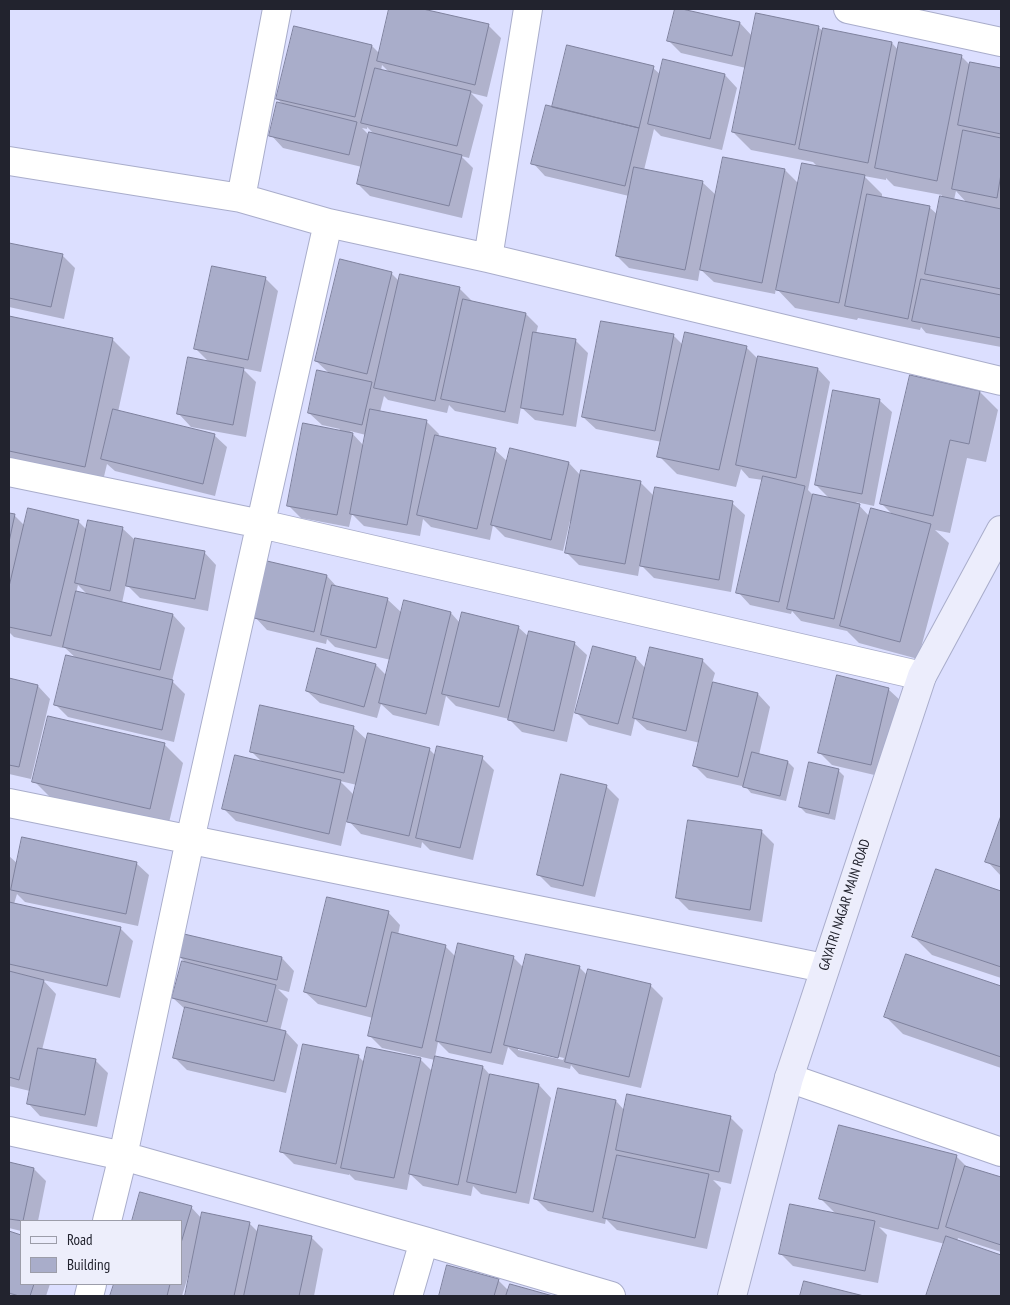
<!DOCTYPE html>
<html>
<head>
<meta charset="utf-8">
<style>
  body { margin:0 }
  #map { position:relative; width:1010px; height:1305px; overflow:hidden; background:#dcdfff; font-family:"PT Sans Narrow",sans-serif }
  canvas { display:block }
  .frame { position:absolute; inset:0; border:10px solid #22232e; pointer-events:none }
  .legend { position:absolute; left:20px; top:1220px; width:162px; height:65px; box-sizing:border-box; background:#edeefb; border:1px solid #9c9da9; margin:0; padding:6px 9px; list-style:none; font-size:15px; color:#22232e }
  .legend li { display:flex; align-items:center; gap:10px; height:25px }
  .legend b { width:25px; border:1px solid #9c9da9 }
</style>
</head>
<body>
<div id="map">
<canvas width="1010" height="1305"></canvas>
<div class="frame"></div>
<ul class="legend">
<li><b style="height:6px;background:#ecedfc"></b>Road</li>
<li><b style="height:14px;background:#a9adca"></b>Building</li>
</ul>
</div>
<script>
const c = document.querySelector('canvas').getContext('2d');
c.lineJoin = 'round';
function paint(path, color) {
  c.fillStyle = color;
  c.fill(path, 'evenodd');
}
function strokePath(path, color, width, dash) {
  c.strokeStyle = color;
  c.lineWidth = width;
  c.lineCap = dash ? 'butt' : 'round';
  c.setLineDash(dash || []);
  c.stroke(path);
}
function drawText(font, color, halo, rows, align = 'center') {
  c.font = font + ' "PT Sans Narrow",sans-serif';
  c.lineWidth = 5;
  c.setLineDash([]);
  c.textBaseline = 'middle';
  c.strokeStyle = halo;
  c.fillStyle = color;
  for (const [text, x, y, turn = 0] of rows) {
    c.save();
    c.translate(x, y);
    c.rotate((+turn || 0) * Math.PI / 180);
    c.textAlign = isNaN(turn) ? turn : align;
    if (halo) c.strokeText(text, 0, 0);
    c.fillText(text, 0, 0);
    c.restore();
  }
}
const shadow = new Path2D(`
  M391,9H418L488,25L501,38L487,97L471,93L483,105L469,158L461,156L473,168L462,218L370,196L358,184L362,167L283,148L271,135L284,105L277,99L372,46L380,54ZM382,65L390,73L381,71ZM367,127L375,135L370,136L362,128L367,129Z
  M677,9L740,23L752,36L818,27L824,32L892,43L899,51L961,56L971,66V63L1001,69V347L926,333L921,327L920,330L858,318L857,320L795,308L776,288L775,294L714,282L700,269L698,281L629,268L617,256L629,196L545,176L533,163L553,108L653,68L661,75H725L737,88L722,150L661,136L654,129L644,170L702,182L716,195L785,170L799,184L819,168L813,162L751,150L733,132L746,68L681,53L669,41ZM864,176L886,180V178L894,186L942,195L938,215L929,207L882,198V194ZM956,191L967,203L954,200Z
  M9,244L62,255L75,268L64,319L9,307Z
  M391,273L399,281L459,288L472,301L526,314L538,326L536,334L575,340L588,353L576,427L535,420L521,407L518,424L455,411L449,405L447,413L388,400L384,396L380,412L426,421L439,434L438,437L495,450L508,462L569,463L581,476L640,482L654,496L732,503L745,515L731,592L654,578L640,564L638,576L579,565L567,553L573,521H570L563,551L505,537L493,525L490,540L431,527L423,519L420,536L364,526L352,514L349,527L301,518L288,505L340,429L322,425L309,413L329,373L316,361ZM350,431L366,435L364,446Z
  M265,278L278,291L261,372L242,368L256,382L246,437L191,427L179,414L210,363L195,348Z
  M9,317L112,339L130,357L118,412L214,435L227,447L215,496L115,471L107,464L102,485L9,464Z
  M673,335L684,346L746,347L758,359L759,357L818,369L830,382L808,490L813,495L830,499L816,485L879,400L892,412L874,506L856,502L870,517L893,515L882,504L980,392L998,410L986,462L967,458L950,533L935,530L949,543L918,659L859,643L847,631L801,621L792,611L791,614L750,605L738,592L763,480L749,478L741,469L736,487L677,474L659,456L662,442L596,429L583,417Z
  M9,514L15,516L25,526L78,521L87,530L122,528L136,541L204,552L216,565L208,611L140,598L126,584L122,603L173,615L185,628L172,681L185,694L174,742L68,717L55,704L77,659L63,646V648L14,637L9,632ZM78,585L89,596L76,593Z
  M327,576L338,588L387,599L402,613H451L460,623L518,627L529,637L574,643L587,655L567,742L522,732L509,719L456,706L446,696L439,726L393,715L381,704L377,718L320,703L307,691L376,665L387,676L391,660L335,647L327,639L326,644L267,630L255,617Z
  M594,647L636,658L646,669L702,660L715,673L712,683L758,694L770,707L759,755L788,762L794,768L786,801L751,793L746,787L707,778L695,766L700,743L647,730L635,719L631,736L589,725L577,713Z
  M9,679L38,686L50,699L31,779L9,774Z
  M888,689L901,701L883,777L832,765L820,753Z
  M49,717L165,745L183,763L168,827L52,799L34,781Z
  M353,727L368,741L429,749L436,756L482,758L494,770L473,860L430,850L422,842L421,848L361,834L347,819L341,846L236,821L224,809L263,763L251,751ZM340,781L357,785L355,796Z
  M838,770L844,776L835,820L806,813L800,807Z
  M606,786L619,799L595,897L551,887L539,875Z
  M1001,819V876L987,861Z
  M689,821L762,832L774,844L762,922L689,910L677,898Z
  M9,856L18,864L136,863L149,875L138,926L25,902L17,894L14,904L120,928L133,941L120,998L43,980L56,994L42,1050L95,1060L108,1073L97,1127L40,1116L28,1103L30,1091L9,1086Z
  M937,870L1001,892V978L932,955L914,937Z
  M388,912L400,925L398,935L445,946L456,957H513L524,968L579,967L587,975L650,985L663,998L641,1088L579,1074L571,1065L570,1069L518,1057L508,1047L503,1065L449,1053L438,1042L435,1057L483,1067L490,1075L539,1085L551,1098L529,1204L481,1194L473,1186L471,1196L423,1186L410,1174L407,1190L355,1180L349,1174V1175L294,1164L282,1152L359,1057L365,1063L420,1059L433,1072L435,1060L382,1048L369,1035L373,1018L318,1004L305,992ZM518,1047L564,1058L563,1060L518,1050Z
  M907,955L1001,987V1068L903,1034L885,1016Z
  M180,957L282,958L294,971L289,992L278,989L288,999L280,1031L286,1032L298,1045L286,1093L187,1070L175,1058L186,1010L173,998L187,964Z
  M616,1101L625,1111L730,1117L743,1130L731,1184L713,1180L721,1188L707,1249L617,1230L606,1219L605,1224L548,1211L535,1198Z
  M956,1156L968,1168L1001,1178V1252L958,1238L957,1241L1001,1256V1296H927L945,1244L879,1227L887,1235L878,1283L793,1266L781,1254L837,1215L820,1198Z
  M9,1164L34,1169L46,1181L38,1221H21V1231L9,1228Z
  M141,1194L191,1207L202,1219L249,1223L259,1233L311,1237L323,1249L314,1296H186L191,1274L189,1273L182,1296H112L115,1284H181V1221H133Z
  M9,1232L21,1236V1284H50L46,1296H9Z
  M448,1267L498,1280L509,1291L511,1285L549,1296H440Z
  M805,1283L859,1296H801Z`);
const building = new Path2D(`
  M389,9H423L489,24L475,85L377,61Z
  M675,9H682L740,22L732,56L667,41Z
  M756,13L819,26L795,145L732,132Z
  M294,26L372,45L355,117L276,99Z
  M823,28L892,42L868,163L799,149Z
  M899,42L962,55L937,181L875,168Z
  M567,45L654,66L639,128L552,107Z
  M663,59L725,74L710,139L648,124Z
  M970,62L1001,68V134L958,125Z
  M375,68L471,91L457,146L361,123Z
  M277,102L357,122L349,155L269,136Z
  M546,105L639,128L625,186L531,164Z
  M963,130L1001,138V174L997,198L952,189Z
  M369,132L462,155L449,206L357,184Z
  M723,157L785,169L762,283L700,270Z
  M802,163L865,175L839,303L776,290Z
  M634,167L703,181L685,270L616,256Z
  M867,194L930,206L908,319L845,306Z
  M940,196L1001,209V289L925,274Z
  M9,243L63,254L51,307L9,298Z
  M340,259L392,272L367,374L315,361Z
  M212,266L266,277L248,360L194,349Z
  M400,274L460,287L435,401L374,388Z
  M921,279L1001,295V338L912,321Z
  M463,299L526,313L505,412L441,399Z
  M9,316L113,338L85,467L9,451Z
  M601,321L674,334L655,431L582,417Z
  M533,332L576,339L563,415L521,408Z
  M685,332L747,346L719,470L657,457Z
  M758,356L818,368L796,478L736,465Z
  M188,357L244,368L233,425L177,414Z
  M317,370L372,382L362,425L308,413Z
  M910,375L980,391L969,444L950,440L933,516L880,504Z
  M833,390L880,399L862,494L815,485Z
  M113,409L215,434L203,484L101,459Z
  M370,409L427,420L407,525L350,514Z
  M303,423L353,433L337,515L287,506Z
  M435,435L496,448L477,529L417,515Z
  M510,448L569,462L551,540L491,525Z
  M581,470L641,481L625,564L565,553Z
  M763,476L805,486L779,602L736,593Z
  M655,487L733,501L719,580L640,566Z
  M813,494L860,504L834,619L787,609Z
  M28,508L79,520L51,636L9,627V587Z
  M871,508L931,524L900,642L840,626Z
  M9,513L15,514L9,542Z
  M88,520L123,527L110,591L75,583Z
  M135,538L205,551L195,599L126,586Z
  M267,561L327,575L314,632L254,618Z
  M332,585L388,598L376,648L321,635Z
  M76,591L173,614L160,670L63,647Z
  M404,600L451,612L426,714L379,703Z
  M462,612L519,626L499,707L442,694Z
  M529,631L575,642L554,731L508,720Z
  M593,646L636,657L618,724L575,713Z
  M650,647L703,659L686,731L633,718Z
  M317,648L376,664L364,707L306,691Z
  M66,655L173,680L162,730L54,705Z
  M837,675L889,688L871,765L818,753Z
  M9,678L38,685L19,767L9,765Z
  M713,682L758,693L738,777L693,766Z
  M260,705L354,726L344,773L250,752Z
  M48,716L165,743L150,809L32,782Z
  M368,733L430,748L409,836L347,822Z
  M437,746L483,756L460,848L416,838Z
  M752,752L788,761L780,796L743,787Z
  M235,755L341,780L329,834L222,809Z
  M809,762L839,769L829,814L799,807Z
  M561,774L607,785L583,886L537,875Z
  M1001,816V867L985,862Z
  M688,820L762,830L750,910L676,898Z
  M22,837L137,862L126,914L11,890Z
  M936,869L1001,891V967L912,937Z
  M327,897L389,911L366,1007L304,992Z
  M9,902L121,927L107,986L9,964Z
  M392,932L446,945L422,1048L368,1036Z
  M184,934L282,957L277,980L179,957Z
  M458,943L514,956L491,1053L436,1041Z
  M526,954L580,966L558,1058L504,1045Z
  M906,954L1001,986V1057L884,1017Z
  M182,961L276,985L267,1022L172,998Z
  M588,969L651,984L629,1077L565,1062Z
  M9,971L44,980L19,1080L9,1077Z
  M185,1007L286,1031L274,1081L173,1058Z
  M303,1044L359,1055L336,1164L280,1152Z
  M367,1047L421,1058L394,1178L341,1168Z
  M38,1048L96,1059L85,1115L27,1104Z
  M435,1056L483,1066L458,1185L409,1174Z
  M490,1074L539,1084L516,1193L467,1182Z
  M558,1088L616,1100L593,1212L534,1199Z
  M627,1094L731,1116L719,1172L616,1150Z
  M839,1125L957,1155L938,1229L819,1199Z
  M617,1155L709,1174L695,1238L603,1218Z
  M9,1162L34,1168L23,1221L9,1219Z
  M965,1166L1001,1177V1245L946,1227Z
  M140,1192L192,1206L181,1243V1221H132Z
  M790,1204L875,1221L865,1271L779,1254Z
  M202,1212L250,1222L234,1296H185Z
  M259,1225L312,1236L299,1296H244Z
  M9,1231L21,1235V1284H34L30,1296H19L9,1293Z
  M946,1236L1001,1255V1296H926Z
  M447,1265L499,1279L494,1296H439Z
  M804,1281L864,1296H800Z
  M114,1284H170L167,1296H110Z
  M510,1284L553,1296H506Z`);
const street = new Path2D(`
  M277,9L241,198L328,223L488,258L1001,381
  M848,9L1001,42
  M9,161L241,198
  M488,258L528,9
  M9,472L261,524L922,676
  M9,803L824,968
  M789,1078L1001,1152
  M9,1131L123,1156L424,1241L611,1296
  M107,1221L123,1156L190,840L328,223
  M89,1296L92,1284
  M408,1296L424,1241`);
const secondary = new Path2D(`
  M732,1296L789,1078L922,676L1001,530`);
const streetNames = [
  ["GAYATRI NAGAR MAIN ROAD",845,905,-72]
];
paint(shadow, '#0003');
paint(building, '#a9adca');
strokePath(building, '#7e819d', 1);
strokePath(street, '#a9adcb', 30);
strokePath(secondary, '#a9adcb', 30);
strokePath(street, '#fff', 28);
strokePath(secondary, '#ecedfc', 28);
drawText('14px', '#22232e', '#edeefb', streetNames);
</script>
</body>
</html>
